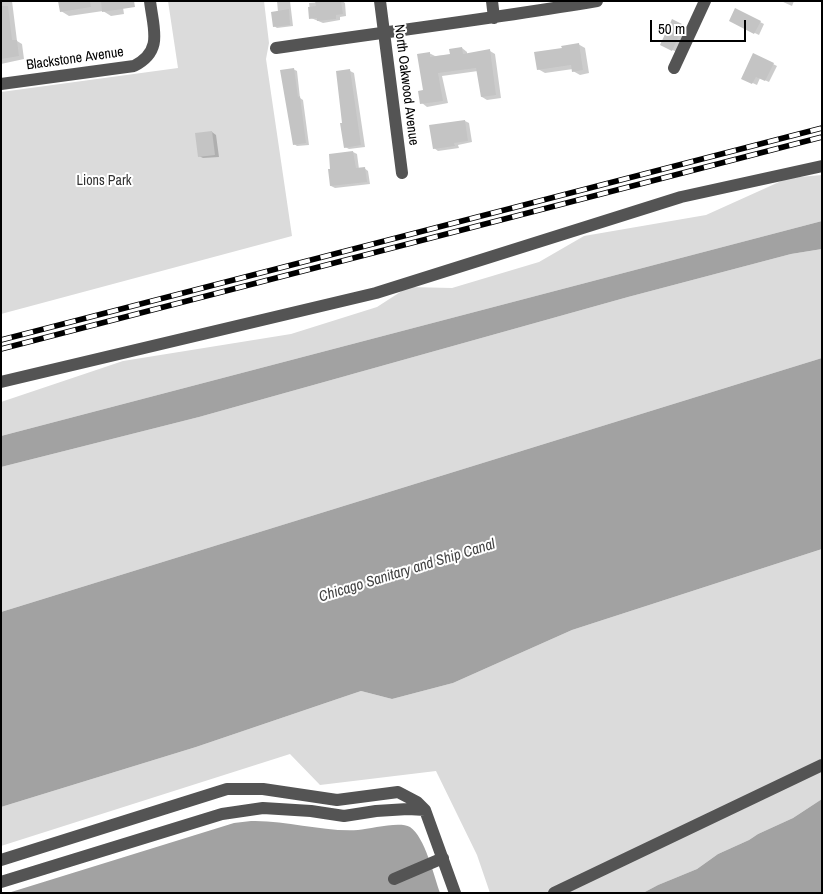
<!DOCTYPE html>
<html>
<head>
<meta charset="utf-8">
<style>
  body { margin:0 }
  #map { position:relative; width:823px; height:894px; overflow:hidden; background:#fff; font-family:"Archivo Narrow",sans-serif }
  canvas { display:block }
  .frame { position:absolute; inset:0; border:2px solid #000; pointer-events:none }
  .scale { position:absolute; left:650px; top:20px; width:96px; height:22px; box-sizing:border-box; border:2px solid #000; border-top:0; padding-left:6px; font-size:15px; line-height:18px; white-space:nowrap; color:#000; -webkit-text-stroke:4px #fff; paint-order:stroke }
</style>
</head>
<body>
<div id="map">
<canvas width="823" height="894"></canvas>
<div class="frame"></div>
<div class="scale">50 m</div>
</div>
<script>
const c = document.querySelector('canvas').getContext('2d');
c.lineJoin = 'round';
function paint(path, color) {
  c.fillStyle = color;
  c.fill(path, 'evenodd');
}
function strokePath(path, color, width, dash) {
  c.strokeStyle = color;
  c.lineWidth = width;
  c.lineCap = dash ? 'butt' : 'round';
  c.setLineDash(dash || []);
  c.stroke(path);
}
function drawText(font, color, halo, rows, align = 'center') {
  c.font = font + ' "Archivo Narrow",sans-serif';
  c.lineWidth = 4;
  c.setLineDash([]);
  c.textBaseline = 'middle';
  c.strokeStyle = halo;
  c.fillStyle = color;
  for (const [text, x, y, turn = 0] of rows) {
    c.save();
    c.translate(x, y);
    c.rotate((+turn || 0) * Math.PI / 180);
    c.textAlign = isNaN(turn) ? turn : align;
    if (halo) c.strokeText(text, 0, 0);
    c.fillText(text, 0, 0);
    c.restore();
  }
}
const green = new Path2D(`
  M168,1H264L269,43L266,59L292,236L1,314V92L178,68Z
  M822,175V221L1,436V402L123,361L291,334L377,307L408,287L452,288L539,262L584,236L706,215L788,178Z
  M822,249V358L1,612V467L199,417L628,297L791,254Z
  M822,549V799L793,818L758,834L749,840L718,854L697,869L658,885L643,893H490L477,855L436,771L320,785L290,754L1,846V807L196,747L361,691L392,699L453,683L572,630Z`);
const water = new Path2D(`
  M822,221V249L791,254L628,297L199,417L1,467V436Z
  M822,358V549L572,630L453,683L392,699L361,691L196,747L1,807V612Z
  M822,799V893H643L658,885L697,869L718,854L749,840L758,834L793,818Z
  M251,821C287,820 322,832 358,830C371,829 399,821 410,827C425,837 434,876 440,893H8L234,823Z`);
const shadow = new Path2D(`
  M1,1H12L17,41L22,44L24,59L1,64Z
  M60,1H122L124,14L111,16L103,11L69,16L61,11Z
  M277,1H290L293,26L277,28L274,26L278,12Z
  M342,1L345,3L346,16L340,17V20L323,23L311,18L309,3Z
  M781,1H794L792,6Z
  M673,21L688,28L677,52L666,47Z
  M760,22L764,24L759,35L734,23Z
  M578,44L585,48L589,73L580,75L573,71V69L545,73L538,69Z
  M462,48L467,52V54L490,51L495,54L501,98L487,100L482,97L478,71L442,76L448,103L427,107L422,103L429,53L435,56L451,55Z
  M773,64L777,66L769,82L760,78L757,85L746,80Z
  M293,69L297,71L300,98L303,100L309,145L297,146L294,144Z
  M350,71L354,73L365,147L349,149L345,147L344,124Z
  M465,121L469,123L472,142L458,145L459,148L438,151L434,148Z
  M212,132L216,135L219,157L203,158L199,156Z
  M353,152L357,154L359,169L364,168L368,171L370,184L335,188L331,186L332,170L330,155Z`);
const building = new Path2D(`
  M58,1H90L91,7L60,12Z
  M101,1H134L135,7L102,12Z
  M315,1H341L343,14L336,15V19L317,21V18L309,19L308,7L316,6Z
  M1,6H8L12,40H17L19,56L1,59Z
  M735,8L761,21L754,34L729,21Z
  M289,9L290,25L273,27L271,12Z
  M672,19L684,25L672,51L660,45Z
  M579,43L583,70L572,72L571,65L537,70L534,52L562,48L561,46Z
  M462,47L463,54L490,49L496,95L481,97L476,68L438,73L443,101L420,104L418,91L423,90L417,54L430,52V57L450,54L449,49Z
  M753,53L774,63L765,81L756,77L752,84L741,79Z
  M294,68L298,97L300,96L306,143L293,145L280,70Z
  M350,69L361,145L344,148L340,123H342L336,71Z
  M465,120L468,141L454,143L455,146L433,149L429,125Z
  M212,131L215,155L198,157L195,133Z
  M353,151L356,168L365,167L367,182L330,186L328,169H330L329,154Z`);
const minor = new Path2D(`
  M380,1L402,173
  M492,1L494,18
  M276,48C383,32 491,19 597,1
  M674,68L705,1
  M1,84L134,66C164,51 153,28 150,1
  M1,382L376,293L681,197L822,166
  M1,860L227,789H263L337,800L398,792L417,802L425,810L455,893
  M394,879L443,858
  M1,882L222,814L263,808L311,811L344,816L376,811L408,809L425,810
  M554,893L822,765`);
const rail = new Path2D(`
  M1,340L822,128
  M1,349L822,137`);
const streetNames = [
  ["Blackstone Avenue",75,59,-8],
  ["North Oakwood Avenue",406,85,83]
];
const parkNames = [
  ["Lions Park",104,181]
];
const waterNames = [
  ["Chicago Sanitary and Ship Canal",407,571,-17]
];
paint(green, '#dbdbdb');
paint(water, '#a2a2a2');
paint(shadow, '#0003');
paint(building, '#c4c4c4');
strokePath(minor, '#545454', 12);
strokePath(rail, '#000', 5.5);
strokePath(rail, '#fff', 4, [11]);
drawText('14px', '#000', '#fff', streetNames);
drawText('14px', '#323232', '#fff', parkNames);
drawText('italic 15px', '#434343', '#fff', waterNames);
</script>
</body>
</html>
